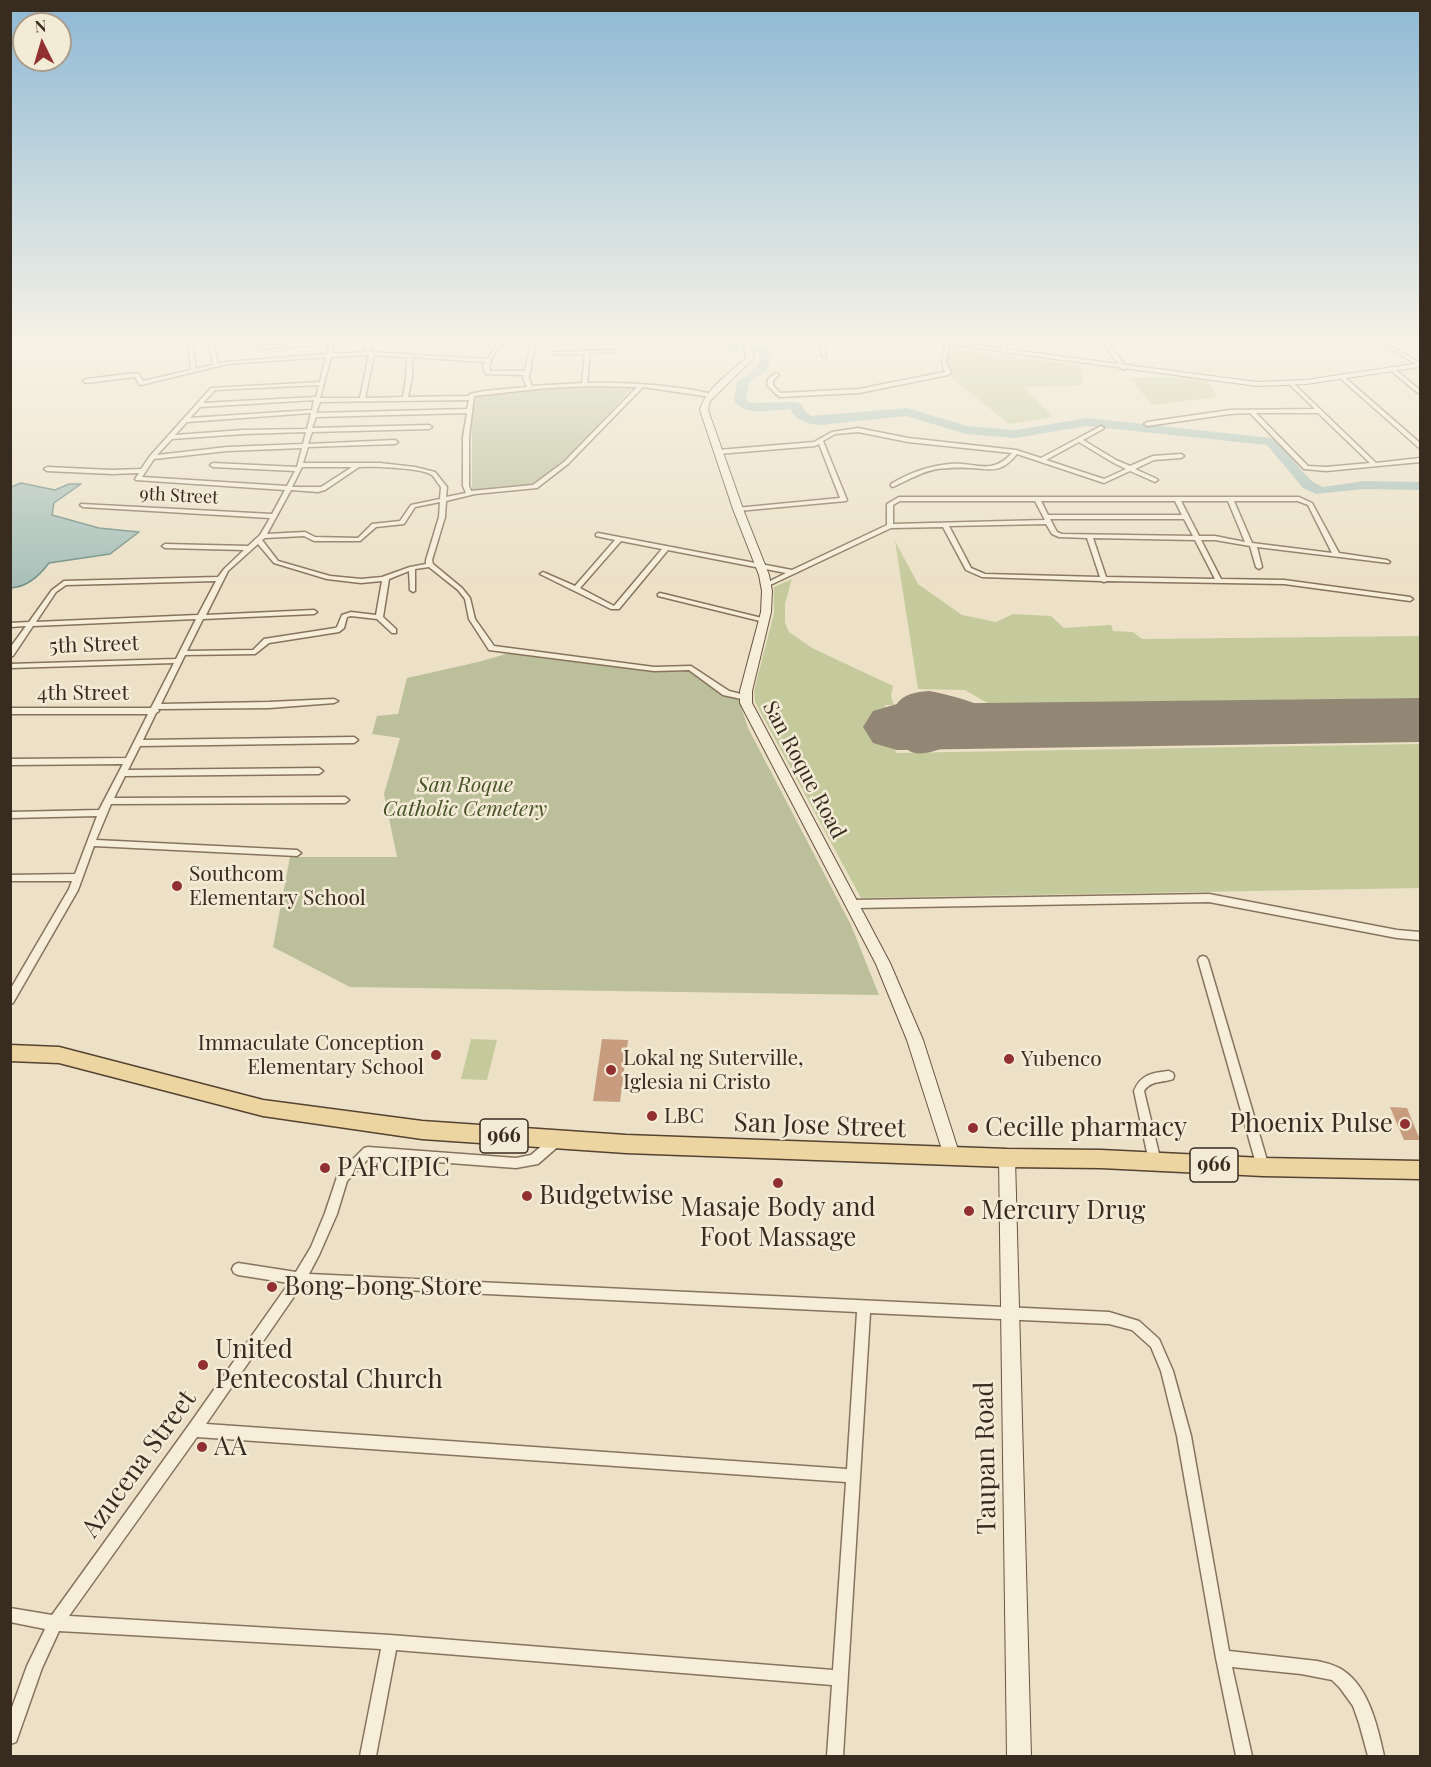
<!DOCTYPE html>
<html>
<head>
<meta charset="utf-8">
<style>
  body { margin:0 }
  #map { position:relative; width:1431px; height:1767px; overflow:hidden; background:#ece1c7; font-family:"Playfair Display",serif }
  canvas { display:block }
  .frame { position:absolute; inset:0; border:12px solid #382b20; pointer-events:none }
  .north { position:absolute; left:12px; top:12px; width:60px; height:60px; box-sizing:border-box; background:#f4ebd6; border:2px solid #a99e8d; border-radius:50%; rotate:355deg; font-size:16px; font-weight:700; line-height:24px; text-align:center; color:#382b20 }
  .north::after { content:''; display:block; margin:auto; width:21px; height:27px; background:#923031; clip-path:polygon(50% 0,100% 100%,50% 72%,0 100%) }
</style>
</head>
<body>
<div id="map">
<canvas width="1431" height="1767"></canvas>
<div class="frame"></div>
<div class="north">N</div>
</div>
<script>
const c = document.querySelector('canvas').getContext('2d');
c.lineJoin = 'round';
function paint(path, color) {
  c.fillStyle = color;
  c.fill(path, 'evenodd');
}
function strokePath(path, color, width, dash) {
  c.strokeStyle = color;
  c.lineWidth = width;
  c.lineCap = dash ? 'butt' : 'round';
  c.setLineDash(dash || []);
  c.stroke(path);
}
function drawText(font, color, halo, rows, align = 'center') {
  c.font = font + ' "Playfair Display",serif';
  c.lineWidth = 5;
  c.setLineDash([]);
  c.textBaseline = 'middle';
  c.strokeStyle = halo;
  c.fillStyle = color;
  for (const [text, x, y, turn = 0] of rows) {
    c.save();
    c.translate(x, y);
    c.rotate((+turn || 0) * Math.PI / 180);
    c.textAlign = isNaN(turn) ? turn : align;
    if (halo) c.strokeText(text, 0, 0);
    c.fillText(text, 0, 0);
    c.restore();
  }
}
const green = new Path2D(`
  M949,349L1081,365L1083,385L1024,387L1053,417L1009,424L953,379L947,363Z
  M1182,377L1207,380L1217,397L1152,405L1130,378Z
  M895,541L918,584L962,615L996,622L1013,614L1051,616L1064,628L1111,625L1113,631L1133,632L1142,639L1420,636V698L989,704L965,690L918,689Z
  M792,579L785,604V623L789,632L812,648L893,686L891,696L894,705H885L896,753L1420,744V888L861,898L755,702L754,691L774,613V587Z
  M471,1039L497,1040L487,1080L461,1079Z`);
const cemetery = new Path2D(`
  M565,386L632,388C608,412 557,476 528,487C511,494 490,491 472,491V415L475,395Z
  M513,652L663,672L685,670L693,672L723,694L739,700L748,728L851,925L879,995L350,987L273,947L290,857H397L384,794L400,738L372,734L377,716L398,714L407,678L478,662Z`);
const water = new Path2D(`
  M21,483L55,490L69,484H81L54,503L52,515L99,528L139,532L110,554L49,563C40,575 27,587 11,588V487Z`);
const river = new Path2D(`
  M665,337H689L767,347L772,357L766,371L749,383L746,400L750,403L796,402L802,405L804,410L811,416L907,408L967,426L1015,430L1087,418L1271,438L1276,439L1301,470L1313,482L1323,487L1364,481L1420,482V490L1364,489L1316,494L1303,488L1267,445L1087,426L1015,438L966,434L906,416L820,425C807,424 796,420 790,409C771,410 747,417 734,401L737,382C746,373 764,368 758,352L705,347Z`);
const taxiway = new Path2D(`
  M929,691C950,695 1000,707 1012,726L1008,732L998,735L982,729L980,732C964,739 922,762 908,750C903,746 901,738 899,733L904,719L896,705C903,694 916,692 929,691ZM926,709L939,710L959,718L955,717ZM929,728L934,729L927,732Z`);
const runway = new Path2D(`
  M1420,698V742L897,750L873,743L863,727L873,711L897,704Z`);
const building = new Path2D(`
  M602,1039L628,1040L620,1102L593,1101Z
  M1390,1107L1407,1108L1420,1140H1404Z`);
const minor = new Path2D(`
  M208,337L212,338L218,364L227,362L327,354L330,345L259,348L257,347L259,346L330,342L331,337H336L332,354L365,352L368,337H372L370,352L487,359L502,337H507C500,347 487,359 490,371H525L531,343L535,342L529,378L532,386L582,383L585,354H555L553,353V352L613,350L615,351V352L590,353L587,383C629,382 672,385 713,394L714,395L711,397L643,387L568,464L537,488L475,494L446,501L445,517L432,560L433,564L462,588L470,598L475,619L494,646L654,667L691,666L729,691L749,696L750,698L746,700L723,695L689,670L654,671L489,650L469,619L465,599L458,590L429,567L415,569V591L413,592L410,590L409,571L389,579L383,617L396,629V633H392L377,619L351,616L347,617L344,628L339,632L269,643L255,654L185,655L161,704L269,702L334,699L338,701L334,703L269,708L158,709L159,711L156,713L143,740L354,737L358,740L354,743L140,746L128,770L319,768L323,771L319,774L125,776L114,798L345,797L349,800L345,803L111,804L96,840L297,850L301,853L297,856L94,846L78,890L13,1003L10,1004V990L69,889L72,881H10V875L75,874L97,816L10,818V812L99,810L123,764L10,765V759L126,758L148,714H10V708H151L174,663L10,668V664L176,659L196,619L33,626L13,656H10V648L26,626L10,627V623L29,622L52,590L64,581L218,577L224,569L244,550L165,548L162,546L165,544L248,546L260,535L270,518L83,507L80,505L81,504L272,514L285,490L136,480L135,479L139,473L112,474L47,471L44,469L47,467L112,470L141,469L150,456L211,388L320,382L326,357L227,364L141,385L139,384L135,377L86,383L83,381L86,379L137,373L139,374L143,381L191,370L188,342L190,341L192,342L196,369L213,365ZM369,355L360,398H320L331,357ZM374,355L407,357L406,378L403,397L365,398ZM412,357L485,362L483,367L486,374L524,375L523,378L527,387L484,391L470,394L469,396L408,397L412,378ZM319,385L316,397L203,403L215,390ZM593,386L637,387L564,462L533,485L471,491L469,486V437L474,396L546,388ZM314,400L312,410L190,418L200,407ZM469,400L467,409L316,413L320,402ZM311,413L307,429L243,430L175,435L187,422ZM467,413L463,437V486L466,493L446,497L447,487L435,472L415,467L380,463H303L308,447L395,444L398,442L395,440L308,444L312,432L429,429L432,427L429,425L312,428L316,417ZM306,432L303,444L227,447L157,455L172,439L243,434ZM302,448L297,467L213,463L210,465L213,467L295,471L287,486L142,477L154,459L227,451ZM302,467H352L321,487H292ZM359,467C372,466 423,468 432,475C435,478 438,484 441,487L440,499L411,505L400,521L372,524L358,538L315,537L305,532L267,534L291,490L318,492L325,490ZM440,502L439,517L426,560V564L410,567L382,577L361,579L330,576L278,561L262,540L265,538L304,536L314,541H360L376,527L404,524L415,507ZM258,544L274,563L327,579L361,583L382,581L376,615L351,612L342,615L337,627L335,628L264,639L253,650L187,651L203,619L314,614L317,612L314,610L206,615L228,571ZM216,581L198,615L36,622L56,592L66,585Z
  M401,337H406L407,340L450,341L452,342L450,343L406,342Z
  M819,337H823L826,357L822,356Z
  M1002,337H1006V353L1004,354L1002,353Z
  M1098,337H1103L1126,367V369H1122Z
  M1370,337H1376L1420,363V366Z
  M947,344L949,345L946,363L951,373L948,375L859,393L779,397L767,385L768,379L776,373L779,375L773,380V385L780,393L859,389L945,372L942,363L945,345Z
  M1392,367L1420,390V393H1418L1390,370V368Z
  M1342,375L1420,443V448L1418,447L1340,378L1339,377Z
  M1291,381L1376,463L1420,458V462L1326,471L1304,469L1250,413L1230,414L1147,426L1144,424L1147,422L1230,410L1315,409L1289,384L1288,383ZM1256,413H1318L1370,463L1326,467L1308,466Z
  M1101,426L1104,428L1103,429L1083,440L1116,460L1130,466L1153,456L1181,454L1184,456L1181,458L1154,460L1135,469L1157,479L1158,480L1155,482L1130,471L1104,483L1017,454C1000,474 993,469 970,468C959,467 948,468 937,469C921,472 908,480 893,487L891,486V484C909,473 928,466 950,464C976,462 991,476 1012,453L908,442L858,432L835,434L823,441L847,500L846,501L738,511L736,510V508L840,498L819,444L815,446L718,454L715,452L718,450L814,442L832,432L858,428L908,438L1016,450L1041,458ZM1079,442L1112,462L1126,469L1104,479L1046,460Z
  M899,497H1299L1312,503L1339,553L1387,560L1390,562L1389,563L1257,547L1262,567L1259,569L1256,567L1250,546L1215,540H1201L1221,579L1284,580L1410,597L1413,599L1410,601L1284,584L1107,581L1104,582L1101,581L982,577L966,570L943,527L891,528L766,587L764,586V584L786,573L668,550L619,609H611L540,574L543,572L545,573L575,586L615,540L596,536V534L598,533L792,570L887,525V504ZM900,501H1035L1045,520L893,524V505ZM1041,501H1175L1182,515H1048ZM1181,501H1228L1245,542L1215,536H1199ZM1234,501H1298L1308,505L1332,553L1252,543ZM1050,519H1184L1193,536L1062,534L1057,532ZM1046,524L1052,534L1059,537L1087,538L1100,577L985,574L971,568L949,526ZM1093,538L1195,540L1215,579L1106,577ZM621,541L662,549L614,606L580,588Z
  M660,593L766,619L767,620L764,622L658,596V594Z
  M1209,894L1397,930L1420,932V940L1397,938L1209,902L854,908L851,907L849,904L851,901L854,900Z
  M1203,956L1206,957L1208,960L1269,1167L1267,1171L1263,1172L1259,1171L1257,1167L1198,960L1200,957Z
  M1169,1071L1173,1073L1174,1076L1173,1079C1162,1083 1151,1080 1144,1091L1161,1162L1159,1166L1155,1167L1151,1166L1149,1162L1134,1091C1141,1074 1152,1073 1169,1071Z
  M557,1135L561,1136L562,1140L561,1144L538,1164L516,1168L370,1157L347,1181L337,1214L319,1255L309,1274L1109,1312L1139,1321L1159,1339L1173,1371L1191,1436L1229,1651L1317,1661C1326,1663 1336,1665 1344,1671C1369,1688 1378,1728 1384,1756H1368L1359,1723L1353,1706L1340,1688L1332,1680L1301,1674L1232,1667L1252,1756H1236L1216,1658L1177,1436L1161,1371L1151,1347L1132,1330L1109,1324L870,1313L843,1756H827L832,1685L396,1650L376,1756H360L381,1649L59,1631L42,1668L16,1742L10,1744V1713L27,1666L45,1629L10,1622V1608L52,1615L189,1425L289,1283L238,1275L234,1273L232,1269L234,1265L238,1263L296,1272L311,1247L325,1213L338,1174L364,1148L368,1147L516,1158L531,1155L553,1136ZM302,1285L857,1312L847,1469L206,1424ZM197,1437L846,1482L833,1670L390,1635L69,1616Z`);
const tertiary = new Path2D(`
  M953,337H959L961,347H957Z`);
const secondary = new Path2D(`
  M742,337H749L754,358L714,397L710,401L708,410L743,509L769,575L772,591L771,612L752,691V703L890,963L923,1040L960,1156L958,1162L952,1164L946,1162L944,1156L907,1040L876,964L740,703V691L761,612L762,591L759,575L733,509L700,410C705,389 731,372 746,358Z
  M891,337H915L1257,382L1306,380L1420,363V367L1306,384L1257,386Z
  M1007,1150L1013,1152L1015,1158L1031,1756H1007L999,1158L1001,1152Z`);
const primary = new Path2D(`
  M10,1045L59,1047L263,1100L422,1121L626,1135L1007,1149L1101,1150L1263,1158L1420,1161V1179L1263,1176L1101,1168L1007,1167L626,1153L422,1139L263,1116L59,1063L10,1061Z`);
const markers = [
  [177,886,6,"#923031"],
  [436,1055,6,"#923031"],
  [1009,1059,6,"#923031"],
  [611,1070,6,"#923031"],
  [652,1116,6,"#923031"],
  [1405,1124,6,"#923031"],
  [973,1128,6,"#923031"],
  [325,1168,6,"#923031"],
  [778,1183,6,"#923031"],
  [527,1196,6,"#923031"],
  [969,1211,6,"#923031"],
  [272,1287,6,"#923031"],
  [203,1365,6,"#923031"],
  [202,1447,6,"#923031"]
];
const farStreetnames = [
  ["9th Street",179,496,3]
];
const shields = [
  [504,1136,48],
  [1214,1165,48]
];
const shieldNames = [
  ["966",504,1136],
  ["966",1214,1165]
];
const streetNames = [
  ["5th Street",94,645,-2],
  ["4th Street",83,693],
  ["San Roque Road",804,770,62]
];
const parkNames = [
  ["San Roque",465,785],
  ["Catholic Cemetery",465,809]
];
const poiNames = [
  ["Southcom",189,874],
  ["Elementary School",189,898],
  ["Immaculate Conception",424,1043,"right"],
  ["Elementary School",424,1067,"right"],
  ["Lokal ng Suterville,",623,1058],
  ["Iglesia ni Cristo",623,1082],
  ["Yubenco",1021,1059],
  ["LBC",664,1116]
];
const nearPoinames = [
  ["Phoenix Pulse",1393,1124,"right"],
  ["Cecille pharmacy",985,1128],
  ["PAFCIPIC",337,1168],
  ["Budgetwise",539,1196],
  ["Masaje Body and",778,1208,"center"],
  ["Foot Massage",778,1238,"center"],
  ["Mercury Drug",981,1211],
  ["Bong-bong Store",284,1287],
  ["United",215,1350],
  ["Pentecostal Church",215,1380],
  ["AA",214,1447]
];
const nearStreetnames = [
  ["San Jose Street",820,1126,2],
  ["Taupan Road",986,1458,-91],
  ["Azucena Street",139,1464,-54]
];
paint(green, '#c4ca9b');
paint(cemetery, '#bbbf9a');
paint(water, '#a8c0b9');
strokePath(water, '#6f8e86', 1.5);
paint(river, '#a8c0b9');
paint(taxiway, '#928674');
paint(runway, '#928674');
paint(building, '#c89d7f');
strokePath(minor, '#87735d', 3);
strokePath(tertiary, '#87735d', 3);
strokePath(secondary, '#695440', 2);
strokePath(primary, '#554231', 3);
paint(minor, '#f7eeda');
paint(tertiary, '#f7eeda');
paint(secondary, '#f7eeda');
paint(primary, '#edd5a1');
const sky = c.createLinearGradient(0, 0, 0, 585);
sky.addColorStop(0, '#8eb9d5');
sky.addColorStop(0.58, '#f6f2e6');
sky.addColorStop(1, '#f6f2e600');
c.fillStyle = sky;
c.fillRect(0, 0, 1431, 585);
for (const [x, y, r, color] of markers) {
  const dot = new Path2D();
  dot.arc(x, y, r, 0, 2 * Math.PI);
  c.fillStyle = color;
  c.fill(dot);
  strokePath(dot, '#f4ebd6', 2);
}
drawText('18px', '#382b20', '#f4ebd6', farStreetnames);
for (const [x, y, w] of shields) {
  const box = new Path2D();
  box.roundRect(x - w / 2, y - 17, w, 34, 4.5);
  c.fillStyle = '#f4ebd6';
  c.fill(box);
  strokePath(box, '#382b20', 1.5);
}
drawText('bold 20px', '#382b20', null, shieldNames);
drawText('21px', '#382b20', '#f4ebd6', streetNames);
drawText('italic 21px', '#485328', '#f4ebd6', parkNames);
drawText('21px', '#382b20', '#f4ebd6', poiNames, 'left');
drawText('26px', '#382b20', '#f4ebd6', nearPoinames, 'left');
drawText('26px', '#382b20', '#f4ebd6', nearStreetnames);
</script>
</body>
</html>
